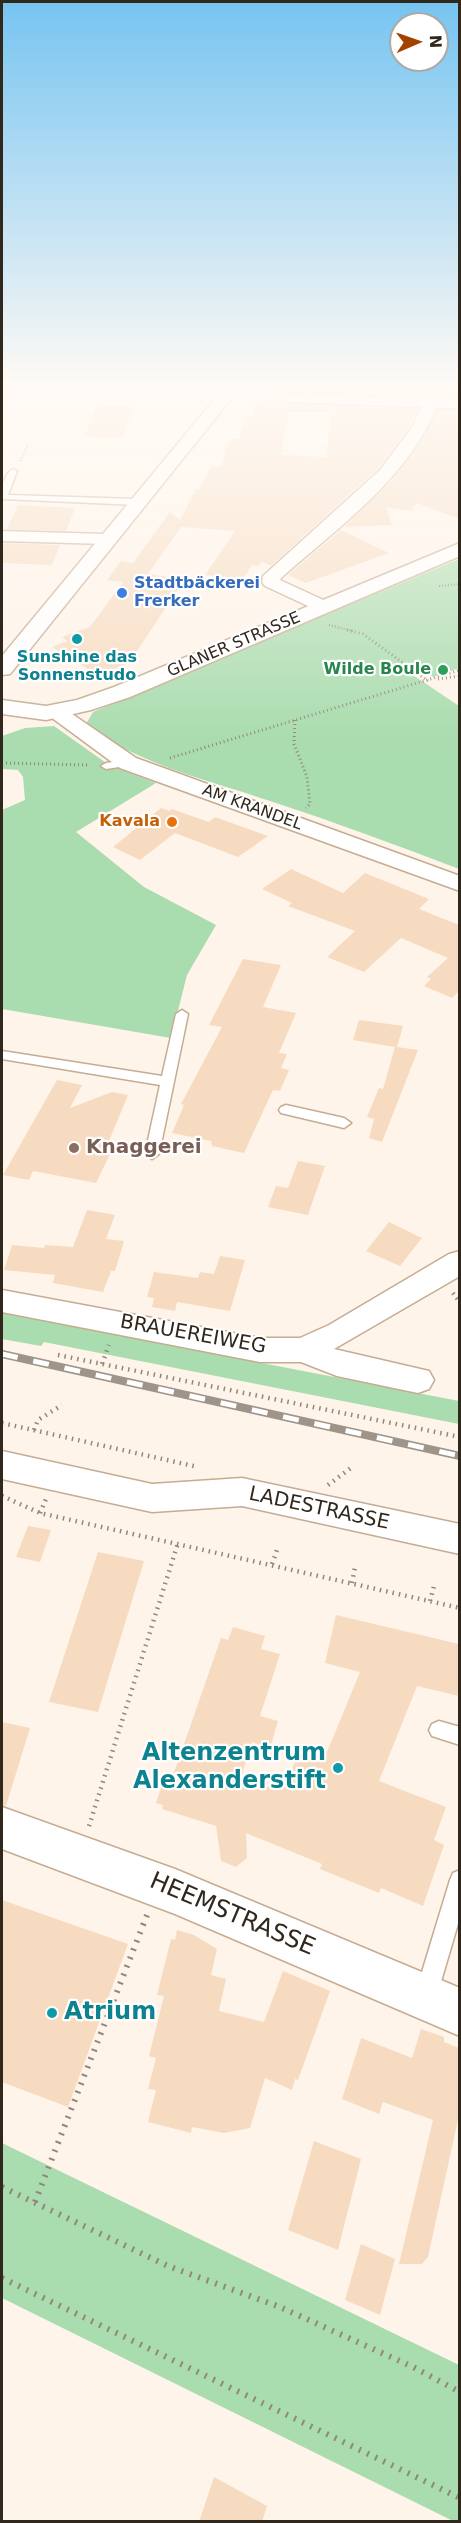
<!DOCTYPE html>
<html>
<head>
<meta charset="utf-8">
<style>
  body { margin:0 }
  #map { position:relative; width:461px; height:2523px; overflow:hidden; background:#fff4e9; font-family:"DejaVu Sans",sans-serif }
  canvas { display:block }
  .frame { position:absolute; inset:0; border:3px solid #31281d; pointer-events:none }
  .north { position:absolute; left:389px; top:12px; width:60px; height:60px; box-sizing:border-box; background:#fff; border:2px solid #ada9a5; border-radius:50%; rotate:88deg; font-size:16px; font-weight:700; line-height:24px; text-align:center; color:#31281d }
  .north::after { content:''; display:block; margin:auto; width:21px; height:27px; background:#a34100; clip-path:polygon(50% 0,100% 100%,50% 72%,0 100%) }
</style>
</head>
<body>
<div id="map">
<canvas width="461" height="2523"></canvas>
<div class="frame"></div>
<div class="north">N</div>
</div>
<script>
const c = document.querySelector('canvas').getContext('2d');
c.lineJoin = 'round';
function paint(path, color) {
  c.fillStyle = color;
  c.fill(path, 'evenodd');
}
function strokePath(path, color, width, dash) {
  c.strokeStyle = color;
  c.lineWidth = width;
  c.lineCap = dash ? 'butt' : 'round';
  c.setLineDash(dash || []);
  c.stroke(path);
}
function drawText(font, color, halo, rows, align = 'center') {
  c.font = font + ' "DejaVu Sans",sans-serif';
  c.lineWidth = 4.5;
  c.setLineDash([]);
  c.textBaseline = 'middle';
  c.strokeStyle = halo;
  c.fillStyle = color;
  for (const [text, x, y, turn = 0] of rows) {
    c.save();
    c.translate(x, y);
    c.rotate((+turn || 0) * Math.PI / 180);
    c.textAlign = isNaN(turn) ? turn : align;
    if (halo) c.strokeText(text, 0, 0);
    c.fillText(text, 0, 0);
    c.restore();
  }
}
const green = new Path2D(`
  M459,559V668L433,677L426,671L413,675L459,706V869C397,845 334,822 270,801C209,780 138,765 86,724L93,712Z
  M54,726L109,765L156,783L76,832L144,887L216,925L187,975L171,1038L2,1009V810L25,800L23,777L18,770L2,769V736L25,728Z
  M2,1313L459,1401V1424L44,1342L41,1346L2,1339Z
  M2,2143L459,2365V2521H453L2,2298Z`);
const building = new Path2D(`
  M275,389L442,390V392H459V397L290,393L282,397L281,400L285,404L418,409L411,425L378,468L271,566L263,562L258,566L252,565L243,579L205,575L235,531L181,527L148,574L185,579L129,663L98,675L52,647L67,641L62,637L90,627L123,582L107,580L121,561L133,563L170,512L180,520L196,489H200L211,466L221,467L229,439H239L245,417H253L256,403H263ZM289,412H330L327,457L281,455Z
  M97,405L134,406L123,438L84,437Z
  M437,410H459V519L417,503L411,511L386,507L392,525L344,527L391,482L409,459L425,435Z
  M18,505L75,508L66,531L7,529Z
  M341,530L389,553L306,583L288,575Z
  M2,543L60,545L52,565L2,563Z
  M161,808L170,811L172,809L209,822L215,817L268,836L238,857L175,833L140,860L113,847Z
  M291,869L343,893L365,873L429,899L419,909L459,925V991L452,998L424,986L431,979L427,977L448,958L401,938L364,972L327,957L355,931L288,906L292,903L262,889Z
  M243,959L281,965L263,1007L296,1013L279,1053L287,1054L281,1068L289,1070L280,1091L273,1090L244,1153L212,1146L211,1141L172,1133L184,1105L181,1104L222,1027L209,1025Z
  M359,1020L403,1026L397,1047L418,1050L382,1142L369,1138L374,1119L367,1117L379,1088L383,1089L395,1047L353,1040Z
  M57,1080L82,1085L70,1108L112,1092L128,1095L109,1141L116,1142L96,1183L33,1171L29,1180L3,1175Z
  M298,1161L325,1166L308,1215L268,1207L276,1186L288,1188Z
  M87,1210L115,1215L106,1239L124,1241L115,1271H111L103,1292L53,1283L55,1275L4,1270L12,1245L44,1248L45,1245L73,1247Z
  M389,1222L422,1238L400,1266L366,1251Z
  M220,1256L245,1260L230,1311L177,1302L175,1311L152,1307L154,1298L147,1297L154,1272L198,1278L200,1272L214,1274Z
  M28,1526L51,1530L40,1562L16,1557Z
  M98,1552L144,1561L98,1712L49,1702Z
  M336,1615L459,1644V1696L417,1686L379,1781L446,1807L434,1840L444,1845L423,1906L381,1888L379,1893L320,1869L322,1864L246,1833L247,1858L236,1867L221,1861L216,1826L162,1809L163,1805L156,1803L163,1782L170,1784L221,1638L228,1640L233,1627L265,1636L261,1649L280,1654L260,1716L278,1721L270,1748L252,1742L238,1787L264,1786L283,1790L302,1745L327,1752L360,1672L325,1663Z
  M2,1722L30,1728L6,1806L2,1805Z
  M2,1900L128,1944L68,2107L2,2082Z
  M177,1930L194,1935L217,1949L211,1975L226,1979L219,2011L264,2022L283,1971L330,1991L298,2080L295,2079L292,2090L265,2078L250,2128L224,2133L192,2127L191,2133L148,2122L156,2090L148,2089L156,2058L149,2056L164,1996L157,1995L171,1939L175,1940Z
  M421,2029L444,2037V2042L459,2048V2115L428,2257L422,2264H399L433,2120L383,2102L379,2114L342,2099L361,2038L412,2058Z
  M314,2141L361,2159L338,2250L288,2230Z
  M361,2244L395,2259L380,2315L345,2300Z
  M214,2477L267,2506L262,2522H199Z`);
const pathFar4 = new Path2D(`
  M271,389L266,396L271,397
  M21,461L28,444
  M439,586L460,584
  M329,625L353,631`);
const pathFar3 = new Path2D(`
  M347,630L363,634L428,681
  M438,679L460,676
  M295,720L294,744L307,777L310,804L306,808
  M170,758L460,670
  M2,763L90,765`);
const pathFar2 = new Path2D(`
  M453,1293L460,1303`);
const pathFar1 = new Path2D(`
  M58,1355L460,1437
  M102,1364L109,1345
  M2,1423L198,1467
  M34,1430L38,1420L62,1405
  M328,1485L351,1468
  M2,1496L40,1513L460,1608
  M40,1513L46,1499
  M272,1564L277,1550
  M352,1583L355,1567
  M430,1601L434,1586
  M89,1826L178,1543`);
const path = new Path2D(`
  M2,2187L168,2266L280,2307L413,2367L460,2392
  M35,2202L147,1915
  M2,2278L460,2498`);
const service = new Path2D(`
  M13,469L17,471L8,495L137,499L141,502L137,505L3,499C0,490 4,474 13,469Z
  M128,760L132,761V765L106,769L101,766L106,763Z
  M182,1010L188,1014L159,1154L152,1159L145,1154L160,1085L2,1059V1051L162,1076L176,1014Z
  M286,1105L344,1118L351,1123L344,1128L281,1113L279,1110L281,1107Z
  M439,1721L460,1727V1745L432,1736L429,1730L432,1724Z
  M460,1870V1917L437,1995L434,2003L426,2006L418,2003L415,1995L450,1880L453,1873Z`);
const minor = new Path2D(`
  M290,395L460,399V408H436C407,480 337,528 281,578L280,580L330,603L332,607L330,611L323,613L265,586L262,582L263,576L380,470L413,426L421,407L285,402L283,399Z
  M2,531L106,534L112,535L115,539L112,543L106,544L2,541Z
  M55,705L62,707L136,758L460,876V891L120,768L48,715L45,711L48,707Z
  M460,1251V1276L334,1349L429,1371L434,1380L429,1389L418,1393L337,1376L301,1362H260L2,1312V1290L260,1338H300L329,1325L449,1254Z
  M2,1451L152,1484L242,1478L460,1524V1554L242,1506L152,1512L2,1479Z`);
const tertiary = new Path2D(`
  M223,389H239L10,674L2,675V656Z
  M460,543V556L130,697L91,710L46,720L2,714V700L46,706L77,700L114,687Z
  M2,1807L175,1869L460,1988V2036L175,1914L2,1849Z`);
const rail = new Path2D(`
  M2,1354L460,1456`);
const markers = [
  [122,593,6,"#3f7fe0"],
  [77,639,6,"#0f9aa8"],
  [443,670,6,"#2e9e5b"],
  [172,822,6,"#e8710a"],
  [74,1148,6,"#8d6e63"],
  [338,1768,6,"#0f9aa8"],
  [52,2013,6,"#0f9aa8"]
];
const farShopnames = [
  ["Stadtbäckerei",134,584],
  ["Frerker",134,602]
];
const farStreetnames = [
  ["GLANER STRASSE",234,645,-23],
  ["AM KRANDEL",252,808,20]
];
const farCulturenames = [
  ["Sunshine das",77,658],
  ["Sonnenstudo",77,676]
];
const farLeisurenames = [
  ["Wilde Boule",431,670]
];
const farFoodnames = [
  ["Kavala",160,822]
];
const educationNames = [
  ["Knaggerei",86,1148]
];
const streetNames = [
  ["BRAUEREIWEG",193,1335,10],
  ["LADESTRASSE",319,1509,12]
];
const nearCulturenames = [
  ["Altenzentrum",326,1754],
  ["Alexanderstift",326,1782],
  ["Atrium",64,2013,"left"]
];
const nearStreetnames = [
  ["HEEMSTRASSE",232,1915,23]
];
paint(green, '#a9dcae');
paint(building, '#f6dbc0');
strokePath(service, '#c5ac92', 3);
strokePath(minor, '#c5ac92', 3);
strokePath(tertiary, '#c5ac92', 3);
strokePath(pathFar4, '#91877c', 2, [1, 2]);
strokePath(pathFar3, '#91877c', 3, [1, 3]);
strokePath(pathFar2, '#91877c', 4, [1.5, 4.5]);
strokePath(pathFar1, '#91877c', 4.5, [1.5, 5]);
strokePath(path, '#91877c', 6, [2, 7]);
paint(service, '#fff');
paint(minor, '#fff');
paint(tertiary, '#fff');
strokePath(rail, '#9e9489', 8);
strokePath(rail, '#fff', 5, [16]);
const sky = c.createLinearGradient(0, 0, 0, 742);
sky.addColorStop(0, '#76c4f1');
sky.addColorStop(0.52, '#fffaf5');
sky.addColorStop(1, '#fffaf500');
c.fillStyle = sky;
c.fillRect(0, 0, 461, 742);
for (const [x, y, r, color] of markers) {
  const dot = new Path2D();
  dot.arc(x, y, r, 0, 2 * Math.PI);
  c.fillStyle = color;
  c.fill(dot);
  strokePath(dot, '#fff', 2);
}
drawText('bold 16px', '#366cbe', '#fff', farShopnames, 'left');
drawText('16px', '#31281d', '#fff', farStreetnames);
drawText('bold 16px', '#0d838f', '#fff', farCulturenames);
drawText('bold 16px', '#27864d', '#fff', farLeisurenames, 'right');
drawText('bold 16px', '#c56008', '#fff', farFoodnames, 'right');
drawText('bold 20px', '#785e54', '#fff', educationNames, 'left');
drawText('20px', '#31281d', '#fff', streetNames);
drawText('bold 24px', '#0d838f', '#fff', nearCulturenames, 'right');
drawText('24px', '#31281d', '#fff', nearStreetnames);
</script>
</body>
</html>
